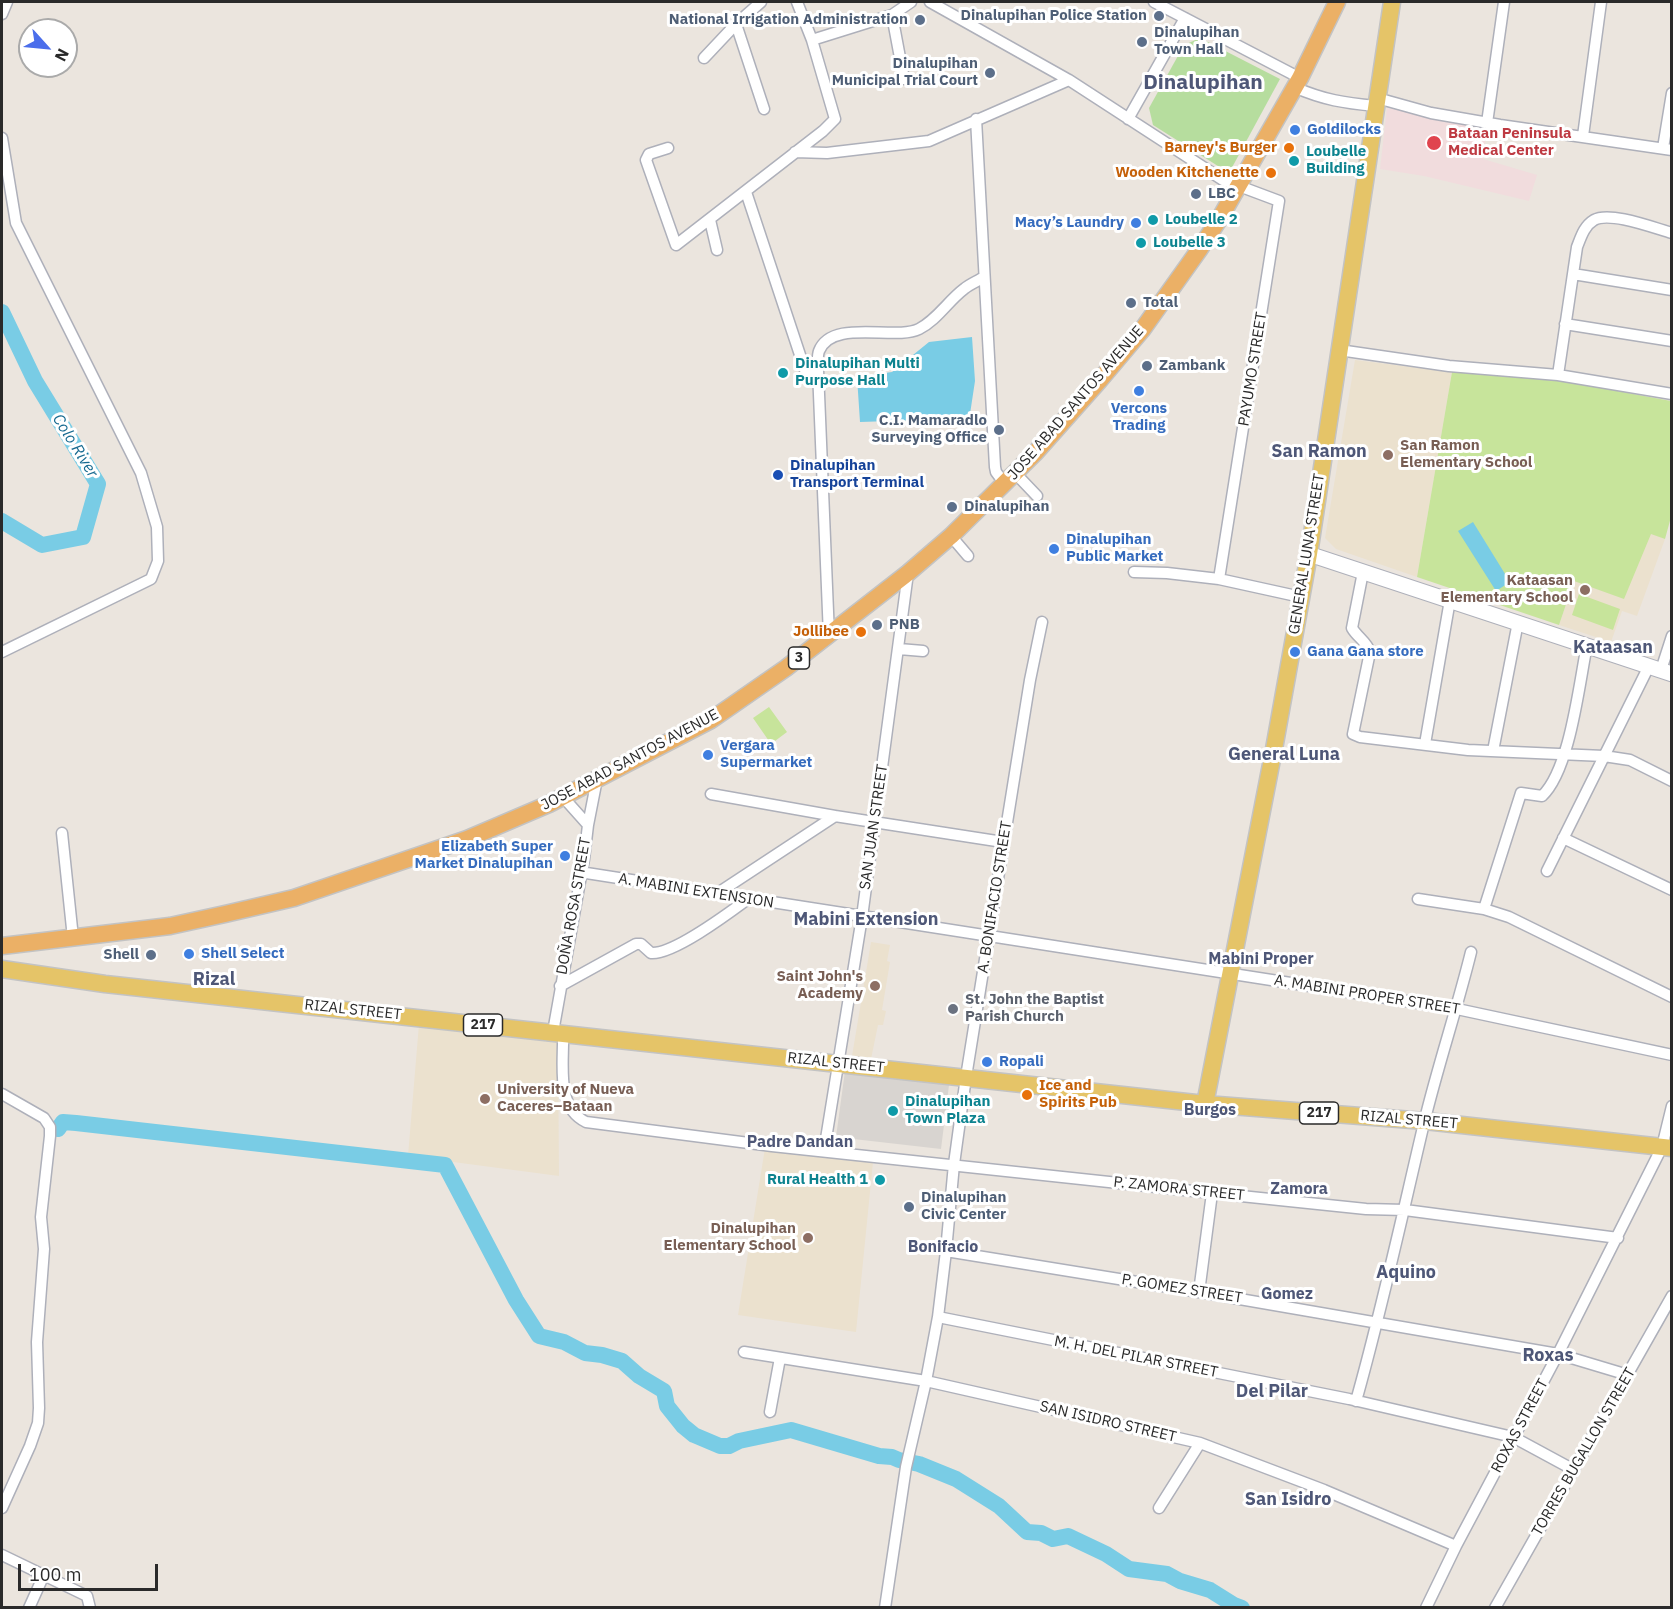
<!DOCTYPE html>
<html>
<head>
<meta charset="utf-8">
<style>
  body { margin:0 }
  #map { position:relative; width:1673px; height:1609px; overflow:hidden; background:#ebe5de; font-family:"IBM Plex Sans",sans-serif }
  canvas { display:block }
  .frame { position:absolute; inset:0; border:3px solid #2a2a2a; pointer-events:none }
  .north { position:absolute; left:18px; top:18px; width:60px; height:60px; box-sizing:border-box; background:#fff; border:2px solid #aaa; border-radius:50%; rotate:117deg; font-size:16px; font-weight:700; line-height:24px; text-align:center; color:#2a2a2a }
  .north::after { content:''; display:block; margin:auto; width:21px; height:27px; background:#4b6eeb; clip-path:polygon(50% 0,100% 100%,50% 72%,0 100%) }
  .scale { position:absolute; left:18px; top:1564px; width:140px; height:27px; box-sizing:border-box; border:3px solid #2a2a2a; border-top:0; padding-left:8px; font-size:18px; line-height:21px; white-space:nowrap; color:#2a2a2a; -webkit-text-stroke:4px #fff; paint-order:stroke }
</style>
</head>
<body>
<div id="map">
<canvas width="1673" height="1609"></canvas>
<div class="frame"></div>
<div class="north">N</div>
<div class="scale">100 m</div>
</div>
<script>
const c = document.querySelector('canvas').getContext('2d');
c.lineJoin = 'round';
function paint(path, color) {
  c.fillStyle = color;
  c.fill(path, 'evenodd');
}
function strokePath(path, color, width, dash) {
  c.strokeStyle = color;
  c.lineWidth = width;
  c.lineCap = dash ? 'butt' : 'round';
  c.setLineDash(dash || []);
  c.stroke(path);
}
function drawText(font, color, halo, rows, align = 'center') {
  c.font = font + ' "IBM Plex Sans",sans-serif';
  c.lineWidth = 6;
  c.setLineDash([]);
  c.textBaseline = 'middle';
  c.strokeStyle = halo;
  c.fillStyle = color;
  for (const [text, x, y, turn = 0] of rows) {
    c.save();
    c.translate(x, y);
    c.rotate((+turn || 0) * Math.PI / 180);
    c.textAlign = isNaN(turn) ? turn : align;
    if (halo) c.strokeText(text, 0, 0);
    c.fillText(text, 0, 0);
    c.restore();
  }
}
const education = new Path2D(`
  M1355,360L1452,372L1417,577L1336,549L1325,538Z
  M1651,533L1665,539L1637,616L1622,611L1611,642L1559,625L1574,581Z
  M871,942L890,945L887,961L890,962L882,1010L886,1011L883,1025H878L871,1059L852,1056Z
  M419,1024L558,1043L559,1176L408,1156Z
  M765,1148L873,1162L856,1332L738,1315Z`);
const medical = new Path2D(`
  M1387,108L1487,126L1483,159L1537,175L1529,201L1424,176L1380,169Z`);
const green = new Path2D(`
  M1200,38L1280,79L1229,173L1153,125L1149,108L1184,45Z`);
const pitch = new Path2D(`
  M1452,372L1564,381L1671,401V517L1665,539L1651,534L1624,599L1574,581L1559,625L1417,577Z
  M1579,594L1620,609L1613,630L1572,615Z
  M769,707L787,732L771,744L753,718Z`);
const plaza = new Path2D(`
  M845,1071L949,1085L941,1149L836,1137Z`);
const water = new Path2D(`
  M972,337L975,381L970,414L953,419L860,422L857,377L892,372L929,342Z
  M1473,522L1510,582L1496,591L1458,531Z`);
const river = new Path2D(`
  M2,312L35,381L98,484L83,537L42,545L2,521
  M58,1129L63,1122L76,1123L445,1165L516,1300L539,1336L564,1342L585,1353L602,1355L622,1361L639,1376L664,1391L667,1406L683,1426L694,1435L720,1446H729L739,1441L791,1430L879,1456L892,1457L899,1460L919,1464L956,1479L999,1506L1027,1532L1041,1533L1053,1539L1068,1536L1106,1554L1129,1569L1167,1574L1180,1581L1210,1590L1234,1605L1242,1608`);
const minor = new Path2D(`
  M930,2L1069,80L1223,180L1279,201L1219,579
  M1154,2L1300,78
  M2,14L7,2
  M892,15L904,79
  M736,24L764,109
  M812,40L892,15L911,2
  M704,58L736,24L761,2
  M1294,87C1324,100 1344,103 1376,106
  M1377,98L1431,113L1500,125L1672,150
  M976,119L995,467L996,472L1005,484
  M1128,119L1185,18
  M1487,123L1504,2
  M1583,136L1601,2
  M2,138L16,223L141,473L157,527L158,561L151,579L2,652
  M668,148L649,154L646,160L676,245L823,131L835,119L812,40L797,2
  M1663,148L1672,93
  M795,152L827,153L929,141L1069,80
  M746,192L806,373L818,370L829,636
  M710,220L717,250
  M1573,274L1672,290
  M1565,324L1672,341
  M1339,350L1449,366L1558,375L1672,394
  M818,370C818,365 817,356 819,351C832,318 895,341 919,329C937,320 948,301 964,289C970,284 978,281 984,277
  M1558,375L1577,247C1581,237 1584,226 1594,220C1610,211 1654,228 1672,233
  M1016,474L1037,496
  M951,536L968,556
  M1134,572L1167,573L1219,579L1301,597
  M1363,572L1352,628C1357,637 1367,642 1370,652L1353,734L1360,737L1468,750L1604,756L1630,760L1672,781
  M899,649L923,651
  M1661,670L1672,636
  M1425,744L1450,600
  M1493,751L1518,622
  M711,794L835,816L1003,842
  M563,797L588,825
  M62,833L73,938
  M1563,838L1672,890
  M1547,871L1649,666
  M580,872L1457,1009L1672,1055
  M718,893L835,816
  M1418,899L1484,909L1509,917L1672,997
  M1484,909L1521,793L1542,796C1570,770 1579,684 1587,645
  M560,986L636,944H641L651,953C673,955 729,913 748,899
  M553,1032L584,859L588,825L597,779
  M563,1034C564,1063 555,1107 586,1122L772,1146L1212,1193L1366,1209L1405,1210L1618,1238
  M2,1094L44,1118L50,1127V1136L41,1217L44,1249L37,1342L39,1408L38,1423L30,1446L2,1508
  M824,1151L862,917L908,573
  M946,1251L1199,1292L1558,1354L1628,1375
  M1199,1292L1212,1193
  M938,1317L1349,1399L1513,1437L1574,1470
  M744,1352L926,1381L1200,1443L1324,1490L1456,1546
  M1356,1401C1382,1309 1402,1216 1424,1123C1438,1065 1457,1009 1471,952
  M770,1412L780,1358
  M1159,1508L1200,1443
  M2,1555L87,1596L90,1608
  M29,1608L43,1577
  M885,1608L906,1467L926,1381L938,1317L946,1251L954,1164L966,1077L1030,680L1042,622
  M1426,1608L1456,1546L1558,1354L1662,1147L1672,1106
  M1495,1608L1672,1296`);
const secondary = new Path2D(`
  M1309,554L1672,674`);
const primary = new Path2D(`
  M2,969L105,984L1205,1104L1425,1121L1672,1148
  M1205,1104L1274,749L1309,554L1392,2`);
const trunk = new Path2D(`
  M2,946L170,926L225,914L294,898L467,839L549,804L711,720L786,668L908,573L951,536L1036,452L1099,381L1142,330L1199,250L1220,218L1300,78L1337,2`);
const markers = [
  [1159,16,6,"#5c6f8a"],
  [920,20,6,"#5c6f8a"],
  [1142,42,6,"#5c6f8a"],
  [990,73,6,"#5c6f8a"],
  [1295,130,6,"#3f7fe0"],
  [1434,143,8,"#e0444e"],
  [1289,148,6,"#e8710a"],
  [1294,161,6,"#0f9aa8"],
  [1271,173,6,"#e8710a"],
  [1196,194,6,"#5c6f8a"],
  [1153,220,6,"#0f9aa8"],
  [1136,223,6,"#3f7fe0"],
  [1141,243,6,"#0f9aa8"],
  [1131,303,6,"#5c6f8a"],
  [1147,366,6,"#5c6f8a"],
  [783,373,6,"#0f9aa8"],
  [1139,391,6,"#3f7fe0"],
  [999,430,6,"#5c6f8a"],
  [1388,455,6,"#8d6e63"],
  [778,475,6,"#1a4fb4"],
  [952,507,6,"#5c6f8a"],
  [1054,549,6,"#3f7fe0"],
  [1585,590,6,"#8d6e63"],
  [877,625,6,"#5c6f8a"],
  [861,632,6,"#e8710a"],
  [1295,652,6,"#3f7fe0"],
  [708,755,6,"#3f7fe0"],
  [565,856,6,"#3f7fe0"],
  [189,954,6,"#3f7fe0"],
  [151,955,6,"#5c6f8a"],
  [875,986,6,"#8d6e63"],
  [953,1009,6,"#6b7280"],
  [987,1062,6,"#3f7fe0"],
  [1027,1095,6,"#e8710a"],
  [485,1099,6,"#8d6e63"],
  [893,1111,6,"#0f9aa8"],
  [880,1180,6,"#0f9aa8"],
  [909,1207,6,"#5c6f8a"],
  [808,1238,6,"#8d6e63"]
];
const shields = [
  [799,658,21],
  [483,1025,39],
  [1319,1113,39]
];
const shieldNames = [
  ["3",799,658],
  ["217",483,1025],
  ["217",1319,1113]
];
const serviceNames = [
  ["Dinalupihan Police Station",1147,16,"right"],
  ["National Irrigation Administration",908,20,"right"],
  ["Dinalupihan",1154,33],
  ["Town Hall",1154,50],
  ["Dinalupihan",978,64,"right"],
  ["Municipal Trial Court",978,81,"right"],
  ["LBC",1208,194],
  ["Total",1143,303],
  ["Zambank",1159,366],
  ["C.I. Mamaradlo",987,421,"right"],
  ["Surveying Office",987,438,"right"],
  ["Dinalupihan",964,507],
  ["PNB",889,625],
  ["Shell",139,955,"right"],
  ["Dinalupihan",921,1198],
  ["Civic Center",921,1215]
];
const shopNames = [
  ["Goldilocks",1307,130],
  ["Macy’s Laundry",1124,223,"right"],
  ["Vercons",1139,409,"center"],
  ["Trading",1139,426,"center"],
  ["Dinalupihan",1066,540],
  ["Public Market",1066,557],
  ["Gana Gana store",1307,652],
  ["Vergara",720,746],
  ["Supermarket",720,763],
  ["Elizabeth Super",553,847,"right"],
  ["Market Dinalupihan",553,864,"right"],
  ["Shell Select",201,954],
  ["Ropali",999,1062]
];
const healthNames = [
  ["Bataan Peninsula",1448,134],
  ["Medical Center",1448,151]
];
const foodNames = [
  ["Barney's Burger",1277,148],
  ["Wooden Kitchenette",1259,173],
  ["Jollibee",849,632],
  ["Ice and",1039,1086,"left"],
  ["Spirits Pub",1039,1103,"left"]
];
const cultureNames = [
  ["Loubelle",1306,152],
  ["Building",1306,169],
  ["Loubelle 2",1165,220],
  ["Loubelle 3",1153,243],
  ["Dinalupihan Multi",795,364],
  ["Purpose Hall",795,381],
  ["Dinalupihan",905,1102],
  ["Town Plaza",905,1119],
  ["Rural Health 1",868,1180,"right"]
];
const streetNames = [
  ["PAYUMO STREET",1253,369,-81],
  ["JOSE ABAD SANTOS AVENUE",1076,403,-49],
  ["GENERAL LUNA STREET",1307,554,-81],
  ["JOSE ABAD SANTOS AVENUE",630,760,-28],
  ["SAN JUAN STREET",874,827,-82],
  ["A. MABINI EXTENSION",696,891,9],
  ["A. BONIFACIO STREET",995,897,-81],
  ["DOÑA ROSA STREET",574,906,-80],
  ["A. MABINI PROPER STREET",1367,995,9],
  ["RIZAL STREET",353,1010,6],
  ["RIZAL STREET",836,1063,6],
  ["RIZAL STREET",1409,1120,5],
  ["P. ZAMORA STREET",1179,1189,6],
  ["P. GOMEZ STREET",1182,1289,9],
  ["M. H. DEL PILAR STREET",1136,1357,11],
  ["SAN ISIDRO STREET",1108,1422,13],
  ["ROXAS STREET",1520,1426,-62],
  ["TORRES BUGALLON STREET",1584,1452,-60]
];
const educationNames = [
  ["San Ramon",1400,446,"left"],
  ["Elementary School",1400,463,"left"],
  ["Kataasan",1573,581],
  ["Elementary School",1573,598],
  ["Saint John's",863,977],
  ["Academy",863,994],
  ["University of Nueva",497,1090,"left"],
  ["Caceres–Bataan",497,1107,"left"],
  ["Dinalupihan",796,1229],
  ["Elementary School",796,1246]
];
const transitNames = [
  ["Dinalupihan",790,466],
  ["Transport Terminal",790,483]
];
const worshipNames = [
  ["St. John the Baptist",965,1000],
  ["Parish Church",965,1017]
];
const waterNames = [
  ["Colo River",75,446,58]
];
const neighbourhoodNames = [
  ["Mabini Proper",1261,959],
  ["Burgos",1210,1110],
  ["Padre Dandan",800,1142],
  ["Zamora",1299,1189],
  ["Bonifacio",943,1247],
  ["Gomez",1287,1294]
];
const quarterNames = [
  ["San Ramon",1319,452],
  ["Kataasan",1613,648],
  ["General Luna",1284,755],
  ["Mabini Extension",866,920],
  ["Rizal",214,980],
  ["Aquino",1406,1273],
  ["Roxas",1548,1356],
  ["Del Pilar",1272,1392],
  ["San Isidro",1288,1500]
];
const districtNames = [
  ["Dinalupihan",1203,83]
];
paint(education, '#ebe1ce');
paint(medical, '#f1dcdd');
paint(green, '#b6dd9e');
paint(pitch, '#c7e49b');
paint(plaza, '#d8d4d0');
paint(water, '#79cce5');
strokePath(river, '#79cce5', 16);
strokePath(minor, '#aeb0ba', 13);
strokePath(secondary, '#aeb0ba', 17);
strokePath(primary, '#c3c3c3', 19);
strokePath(trunk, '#c3c3c3', 19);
strokePath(minor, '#fff', 10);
strokePath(secondary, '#fff', 15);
strokePath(primary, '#e5c468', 16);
strokePath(trunk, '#ebb066', 16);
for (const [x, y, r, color] of markers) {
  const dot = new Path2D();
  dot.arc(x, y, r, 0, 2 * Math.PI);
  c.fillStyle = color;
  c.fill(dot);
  strokePath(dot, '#fff', 2);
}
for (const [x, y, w] of shields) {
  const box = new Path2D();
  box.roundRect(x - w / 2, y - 11, w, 22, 4.5);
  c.fillStyle = '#fff';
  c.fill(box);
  strokePath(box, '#2a2a2a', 1.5);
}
drawText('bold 14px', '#2a2a2a', null, shieldNames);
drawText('bold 15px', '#4e5e75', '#fff', serviceNames, 'left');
drawText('bold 15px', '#366cbe', '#fff', shopNames, 'left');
drawText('bold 15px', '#be3a42', '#fff', healthNames, 'left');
drawText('bold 15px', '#c56008', '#fff', foodNames, 'right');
drawText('bold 15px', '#0d838f', '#fff', cultureNames, 'left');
drawText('15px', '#2a2a2a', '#fff', streetNames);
drawText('bold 15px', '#785e54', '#fff', educationNames, 'right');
drawText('bold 15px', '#164399', '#fff', transitNames, 'left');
drawText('bold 15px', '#5b616d', '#fff', worshipNames, 'left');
drawText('italic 16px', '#186b91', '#fff', waterNames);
drawText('bold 16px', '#4e5777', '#fff', neighbourhoodNames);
drawText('bold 18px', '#4e5777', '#fff', quarterNames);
drawText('bold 21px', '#4e5777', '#fff', districtNames);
</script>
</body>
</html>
